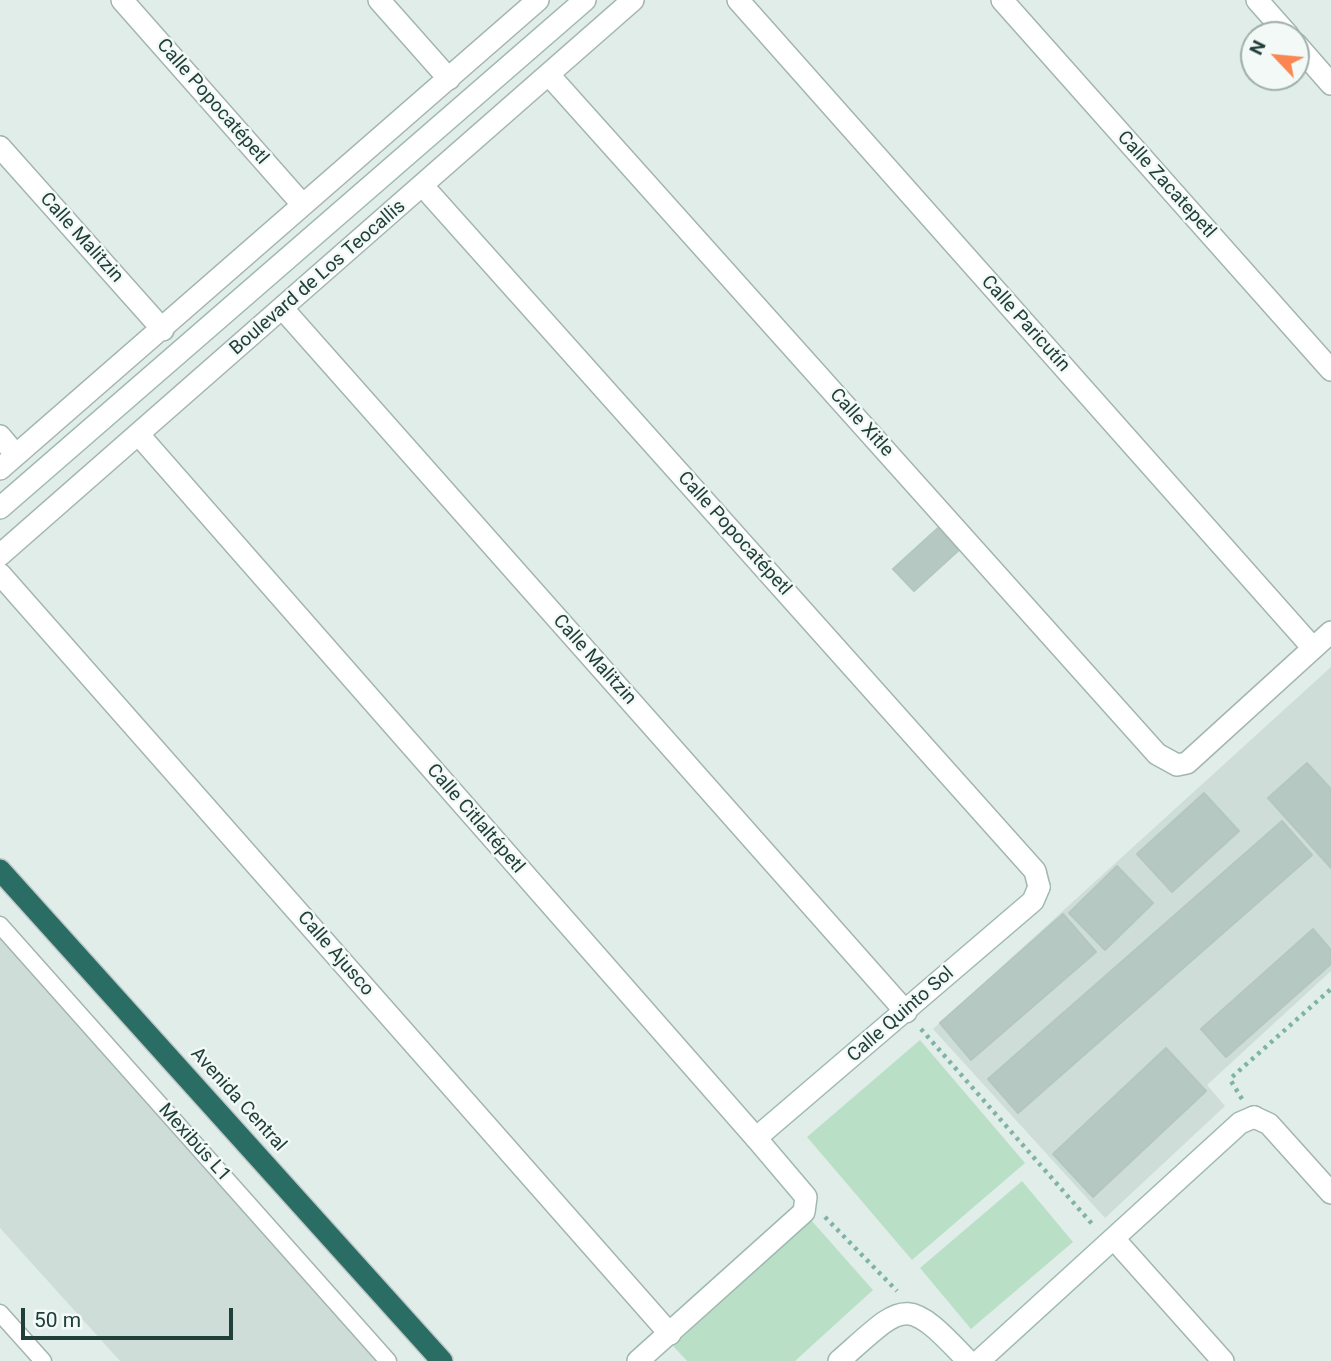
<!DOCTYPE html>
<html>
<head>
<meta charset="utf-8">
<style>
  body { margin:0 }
  #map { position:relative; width:1331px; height:1361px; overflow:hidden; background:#e1ede8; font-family:Roboto,sans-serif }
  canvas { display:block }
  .north { position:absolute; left:1240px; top:21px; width:70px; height:70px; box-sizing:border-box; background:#f2f9f6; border:2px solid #9eafaa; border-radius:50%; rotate:296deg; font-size:19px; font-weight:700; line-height:28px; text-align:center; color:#203f39 }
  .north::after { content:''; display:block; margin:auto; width:24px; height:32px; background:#fb8651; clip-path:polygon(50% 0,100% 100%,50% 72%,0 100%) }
  .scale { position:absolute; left:21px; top:1308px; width:212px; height:32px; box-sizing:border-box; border:4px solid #203f39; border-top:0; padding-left:9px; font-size:21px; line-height:24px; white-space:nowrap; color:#203f39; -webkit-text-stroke:5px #f2f9f6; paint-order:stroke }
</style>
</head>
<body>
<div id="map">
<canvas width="1331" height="1361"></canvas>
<div class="north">N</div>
<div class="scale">50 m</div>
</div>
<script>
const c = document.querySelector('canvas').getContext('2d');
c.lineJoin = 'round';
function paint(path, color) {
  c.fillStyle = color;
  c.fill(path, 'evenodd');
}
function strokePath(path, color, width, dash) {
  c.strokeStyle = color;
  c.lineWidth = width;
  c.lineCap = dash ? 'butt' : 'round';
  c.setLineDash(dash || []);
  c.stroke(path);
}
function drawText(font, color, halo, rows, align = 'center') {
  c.font = font + ' Roboto,sans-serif';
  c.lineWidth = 5;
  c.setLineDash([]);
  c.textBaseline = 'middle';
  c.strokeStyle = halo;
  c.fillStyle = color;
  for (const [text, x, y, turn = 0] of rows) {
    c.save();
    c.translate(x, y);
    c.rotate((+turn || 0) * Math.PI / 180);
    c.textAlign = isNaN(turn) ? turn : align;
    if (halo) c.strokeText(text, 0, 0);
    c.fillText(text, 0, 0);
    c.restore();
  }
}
const built = new Path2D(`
  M1331,667V971L1207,1085L1225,1106L1105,1218L933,1029Z
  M0,931L384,1361H120L0,1228Z`);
const green = new Path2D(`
  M920,1040L1025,1163L912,1260L807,1137Z
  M1022,1181L1073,1242L971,1329L920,1268Z
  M811,1220L873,1290L795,1361H687L673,1346Z`);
const building = new Path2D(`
  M938,528L959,550L914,591L893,569Z
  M1307,763L1331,789V868L1268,798Z
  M1204,793L1239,831L1172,892L1137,854Z
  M1282,821L1312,855L1018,1113L988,1079Z
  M1117,866L1153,903L1105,950L1069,913Z
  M1063,914L1096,952L971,1060L940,1023Z
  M1313,929L1331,950V964L1226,1057L1201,1029Z
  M1166,1048L1206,1091L1093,1197L1053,1154Z`);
const path = new Path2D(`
  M921,1029L1093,1225
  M1242,1099L1231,1081L1232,1077L1331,989
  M825,1217L897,1291`);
const lane = new Path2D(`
  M0,925L388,1361
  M0,1313L43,1361`);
const street = new Path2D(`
  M122,0L302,204
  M379,0L449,79
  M738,0L1313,648
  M1002,0L1331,370
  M1257,0L1288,35
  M1296,44L1331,84
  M549,75L1157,754L1177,765L1187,763L1331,632
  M0,147L163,330
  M422,185L1035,871L1039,887
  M283,309L906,1012
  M139,435L756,1138
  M0,436L16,455
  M0,469L538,0
  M0,555L633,0
  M0,574L670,1334
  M1254,1117L1269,1124L1331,1193
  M1115,1240L1223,1361`);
const secondary = new Path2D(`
  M0,508L585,0
  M638,1361L804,1212L806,1197L801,1191L756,1138L1033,901L1039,887
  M839,1361C905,1303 904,1293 968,1361
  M979,1361L1240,1123L1254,1117`);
const highway = new Path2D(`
  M0,870L442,1361`);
const streetNames = [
  ["Calle Popocatépetl",212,102,49],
  ["Calle Zacatepetl",1166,185,48],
  ["Calle Malitzin",81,238,48],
  ["Boulevard de Los Teocallis",318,278,-41],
  ["Calle Paricutín",1025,324,48],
  ["Calle Xitle",861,423,48],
  ["Calle Popocatépetl",734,534,48],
  ["Calle Malitzin",594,660,48],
  ["Calle Citlaltépetl",475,819,49],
  ["Calle Ajusco",335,954,49],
  ["Calle Quinto Sol",901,1015,-41],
  ["Avenida Central",238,1100,48],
  ["Mexibús L1",194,1143,48]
];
paint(built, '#cfddd8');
paint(green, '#b9e0c6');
paint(building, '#b6c8c2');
strokePath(building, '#b3c7c0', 2);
strokePath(lane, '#a3b5b0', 19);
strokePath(street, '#a3b5b0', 24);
strokePath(secondary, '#9fb9b2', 24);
strokePath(highway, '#c1c9c8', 24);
strokePath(path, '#7fb3a6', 4.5, [3.5, 5]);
strokePath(lane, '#fff', 16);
strokePath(street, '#fff', 21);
strokePath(secondary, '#fff', 21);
strokePath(highway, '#2a6d64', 21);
drawText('19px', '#203f39', '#f2f9f6', streetNames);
</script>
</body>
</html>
